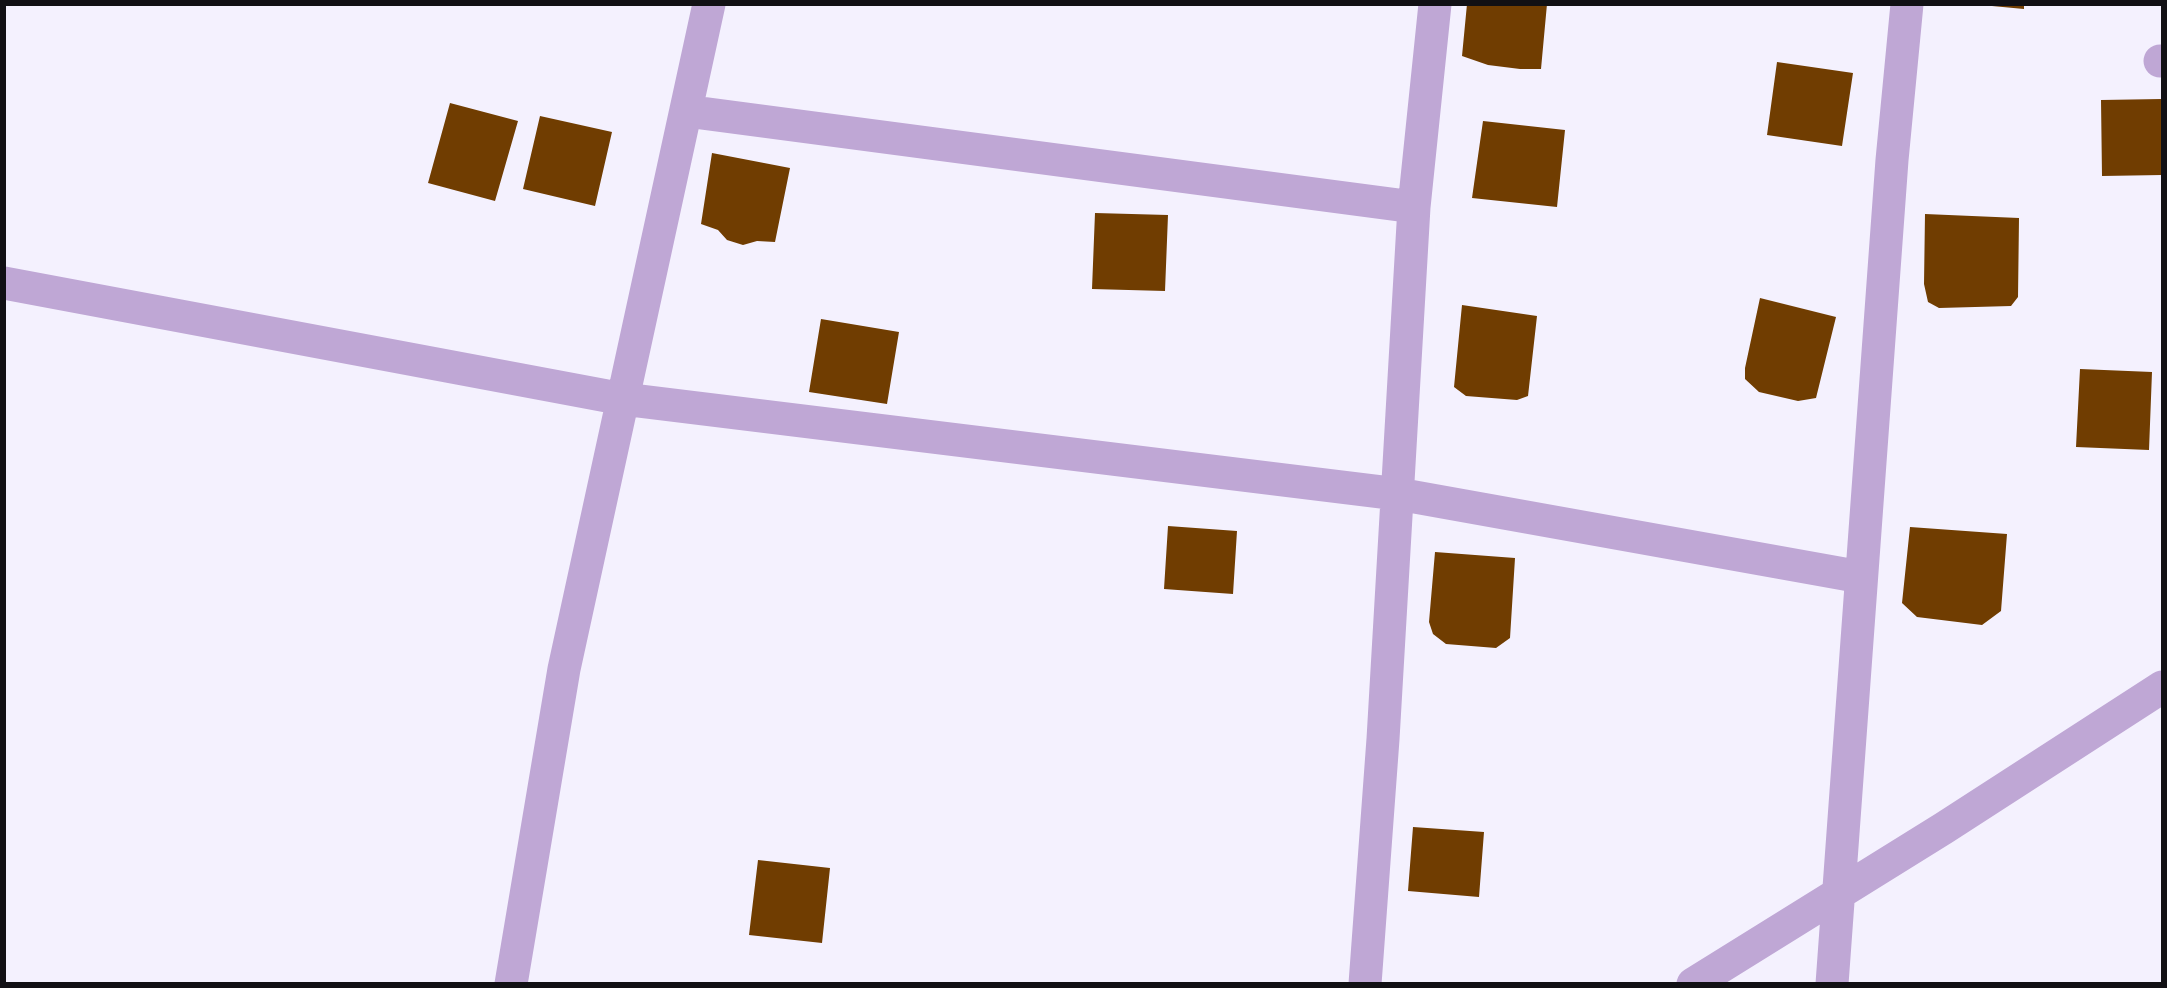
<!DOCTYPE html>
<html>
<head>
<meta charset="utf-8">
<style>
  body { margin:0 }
  #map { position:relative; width:2167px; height:988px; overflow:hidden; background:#f4f1fe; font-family:Roboto,sans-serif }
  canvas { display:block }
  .frame { position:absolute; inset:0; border:6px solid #111014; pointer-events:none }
</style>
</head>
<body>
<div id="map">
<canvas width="2167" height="988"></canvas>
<div class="frame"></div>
</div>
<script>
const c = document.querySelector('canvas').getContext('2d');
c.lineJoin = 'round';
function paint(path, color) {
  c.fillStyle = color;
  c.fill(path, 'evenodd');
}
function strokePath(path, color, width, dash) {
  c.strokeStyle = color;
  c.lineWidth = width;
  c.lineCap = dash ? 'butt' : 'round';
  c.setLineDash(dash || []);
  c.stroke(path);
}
const building = new Path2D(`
  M1467,4H1547L1541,69H1520L1488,65L1462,56Z
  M1992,4H2024V9L1992,6Z
  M1777,62L1853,73L1842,146L1767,135Z
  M2162,99V175L2102,176L2101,100Z
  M450,103L518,121L495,201L428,183Z
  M540,116L612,132L595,206L523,189Z
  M1483,121L1565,130L1557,207L1472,198Z
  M712,153L790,168L775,242L757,241L743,245L727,240L718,230L701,224Z
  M1095,213L1168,215L1165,291L1092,289Z
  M1925,214L2019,218L2018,297L2011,306L1939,308L1928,302L1924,284Z
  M1760,298L1836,317L1816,398L1798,401L1759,392L1745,379V368Z
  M1462,305L1537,316L1528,396L1517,400L1466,396L1454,387Z
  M821,319L899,332L887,404L809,392Z
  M2080,369L2152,372L2149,450L2076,447Z
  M1168,526L1237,531L1233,594L1164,589Z
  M1910,527L2007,534L2001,611L1982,625L1917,617L1902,603Z
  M1435,552L1515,558L1510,638L1496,648L1446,644L1433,634L1429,622Z
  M1413,827L1484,832L1479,897L1408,891Z
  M758,860L830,868L822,943L749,935Z`);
const minor = new Path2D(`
  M2160,61H2162
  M686,111L1414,207
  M4,283L623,399L1398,494L1861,577
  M511,984L564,669L709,4
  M1365,984L1383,739L1414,207L1435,4
  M1693,984L1944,828L2162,687
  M1832,984L1892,160L1907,4`);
paint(building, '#703d01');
strokePath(minor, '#bfa7d5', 33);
</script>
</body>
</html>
